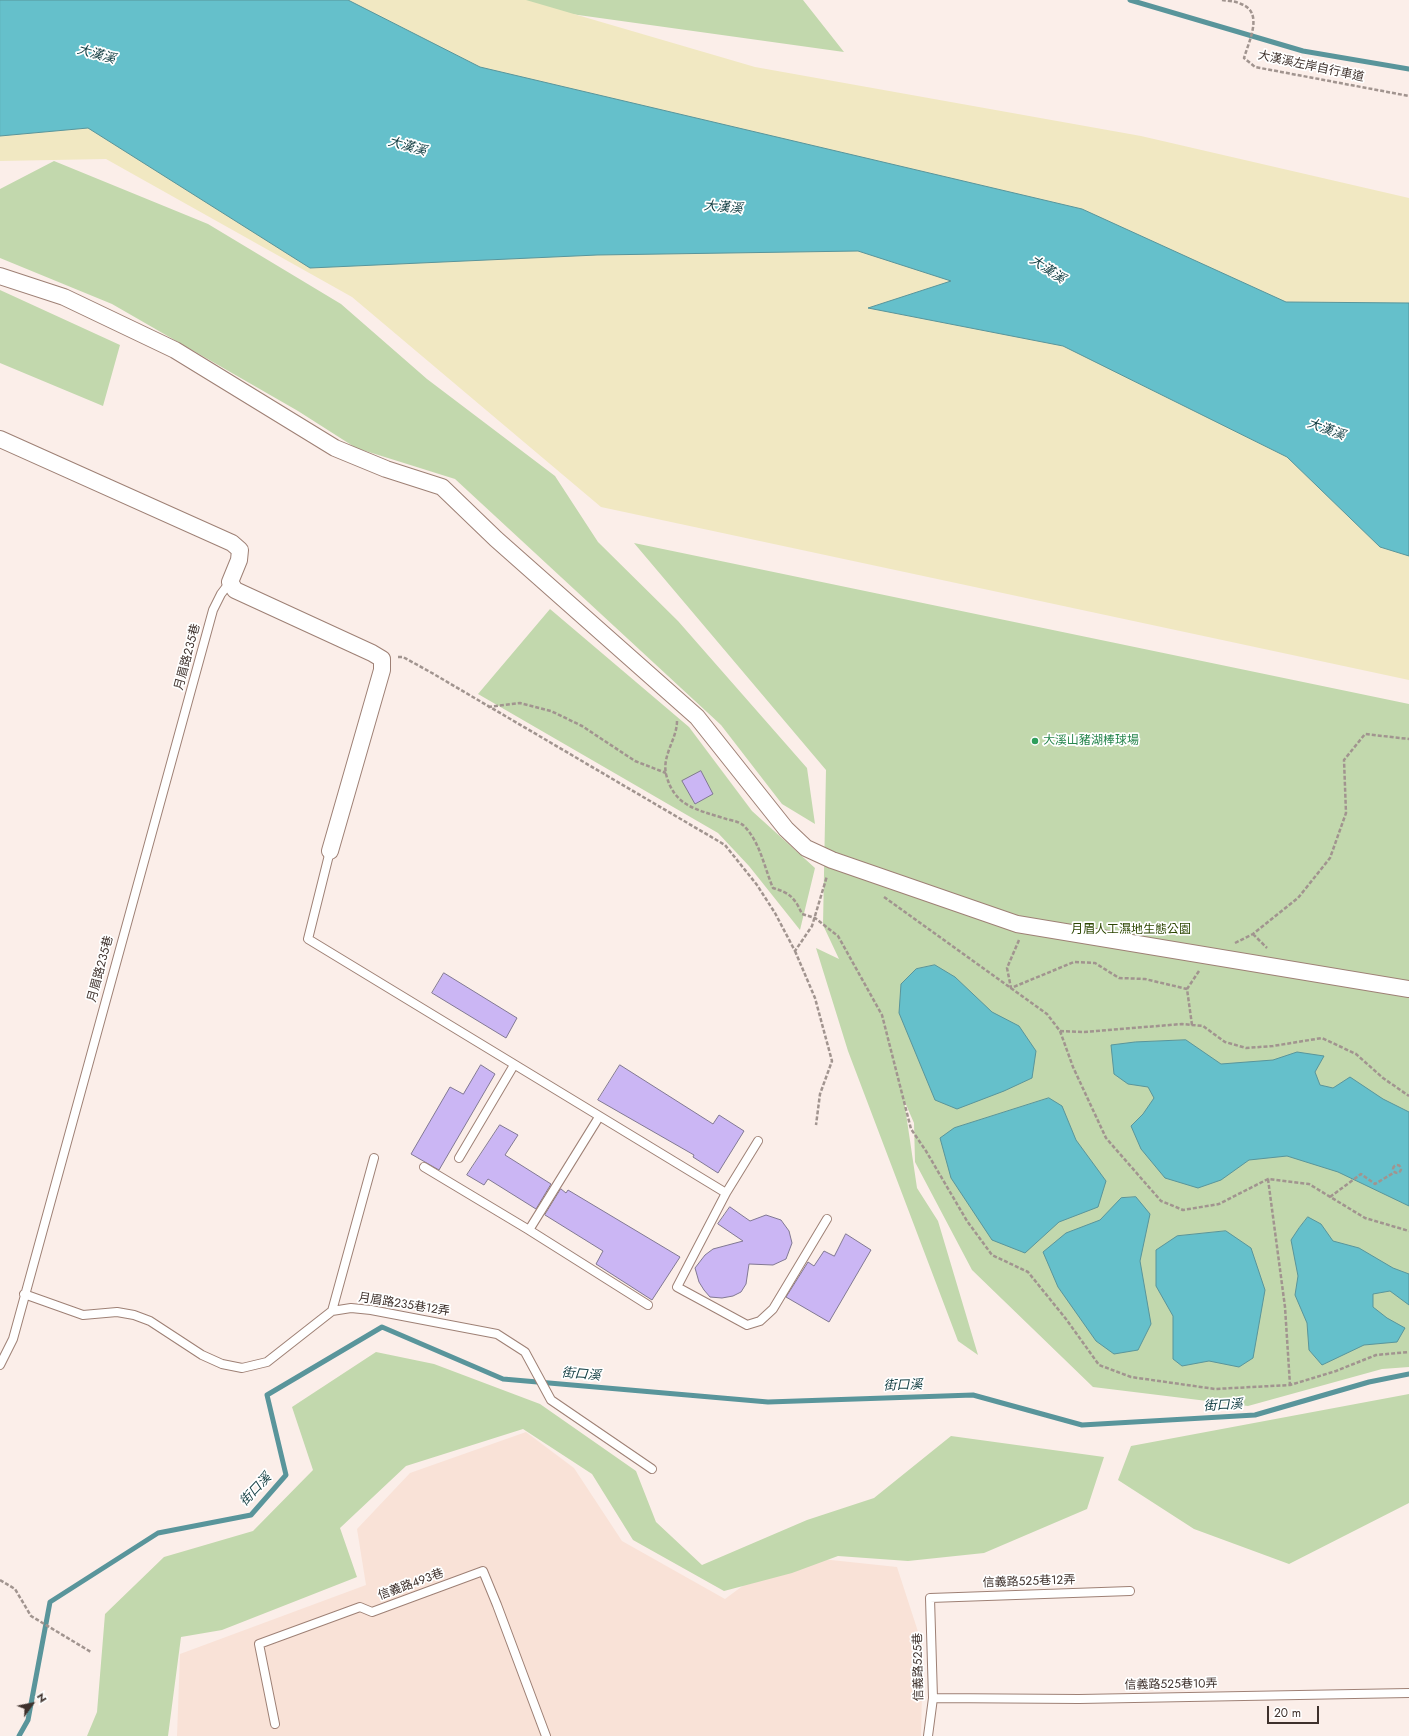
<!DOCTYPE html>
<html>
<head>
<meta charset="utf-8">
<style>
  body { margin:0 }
  #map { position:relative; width:1409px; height:1736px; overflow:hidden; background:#fbeee9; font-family:Jost,sans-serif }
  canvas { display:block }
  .north { position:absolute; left:12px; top:1684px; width:40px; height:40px; -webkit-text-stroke:3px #fff; paint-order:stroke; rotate:57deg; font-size:11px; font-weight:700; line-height:16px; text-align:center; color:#3e312c }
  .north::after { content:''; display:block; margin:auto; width:14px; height:18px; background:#3e312c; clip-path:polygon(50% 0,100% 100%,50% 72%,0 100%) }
  .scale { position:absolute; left:1267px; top:1706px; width:52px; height:18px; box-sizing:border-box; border:2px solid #3e312c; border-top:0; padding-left:5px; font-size:12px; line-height:14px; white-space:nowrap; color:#3e312c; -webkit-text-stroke:3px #fff; paint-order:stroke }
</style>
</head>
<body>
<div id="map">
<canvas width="1409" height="1736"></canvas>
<div class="north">N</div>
<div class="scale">20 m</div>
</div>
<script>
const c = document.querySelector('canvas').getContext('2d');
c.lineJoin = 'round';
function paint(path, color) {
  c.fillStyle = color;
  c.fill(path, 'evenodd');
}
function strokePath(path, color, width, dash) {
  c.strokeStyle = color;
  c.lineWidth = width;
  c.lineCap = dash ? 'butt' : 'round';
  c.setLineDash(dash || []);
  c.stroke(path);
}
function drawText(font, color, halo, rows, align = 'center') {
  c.font = font + ' Jost,"Noto Sans TC",sans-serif';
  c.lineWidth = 3.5;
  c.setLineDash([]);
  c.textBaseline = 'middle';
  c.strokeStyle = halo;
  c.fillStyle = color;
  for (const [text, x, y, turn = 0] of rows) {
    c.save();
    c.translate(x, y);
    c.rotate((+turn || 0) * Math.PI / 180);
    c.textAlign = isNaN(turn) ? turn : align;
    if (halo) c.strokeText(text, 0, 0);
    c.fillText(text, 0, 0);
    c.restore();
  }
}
const industrial = new Path2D(`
  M526,1432L574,1468L622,1541L725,1599L784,1555L897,1567L923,1647L921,1736H177L180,1654L366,1585L357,1529L410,1473Z`);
const green = new Path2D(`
  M511,0H803L844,52L528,8Z
  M54,161L208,224L341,304L427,379L555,476L598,542L678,621L807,768L815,824L782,804L721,725L455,479L356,448L298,411L112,304L0,258V189Z
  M0,290L120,345L103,406L0,363Z
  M634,543L1409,704V1367L1382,1369L1248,1406L1093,1387L972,1270L915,1162L914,1123L904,1100L917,1188L938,1221L978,1355L958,1341L848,1051L816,948L839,959L823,925L826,770Z
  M550,609L689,727L752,811L815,868L800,930L749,866L718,833L478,694Z
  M376,1352L434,1364L540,1404L636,1471L656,1522L702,1565L807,1520L874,1498L951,1436L1104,1457L1087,1509L984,1553L908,1561L838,1556L792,1573L724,1591L633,1540L592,1474L523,1429L406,1466L340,1528L357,1577L222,1630L181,1637L168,1736H87L97,1712L105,1614L164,1557L253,1531L313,1470L292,1407Z
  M1409,1394V1503L1289,1564L1194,1529L1118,1480L1131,1446Z`);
const sand = new Path2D(`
  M0,0H526L755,67L1141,136L1409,198V680L601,507L352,297L106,159L0,161Z`);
const water = new Path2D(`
  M0,0H348L480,67L1082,209L1286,302L1409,303V556L1380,547L1287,457L1063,346L868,308L951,281L858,251L597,255L310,268L88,128L0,136Z
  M935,965L955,977L992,1012L1019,1026L1036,1051L1032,1078L1004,1091L957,1109L935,1100L899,1013L901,984L916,969Z
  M1186,1040L1221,1064L1273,1060L1297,1052L1324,1056L1315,1072L1320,1085L1333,1088L1350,1077L1383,1099L1409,1112V1206L1338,1172L1287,1156L1249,1160L1221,1180L1198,1188L1165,1178L1141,1149L1131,1126L1143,1114L1154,1098L1148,1087L1128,1084L1114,1074L1111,1045L1135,1042Z
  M1049,1098L1062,1106L1076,1140L1106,1181L1098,1207L1059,1222L1025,1253L992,1240L951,1178L940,1138L954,1128Z
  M1136,1197L1150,1214L1140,1261L1151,1324L1138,1350L1114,1354L1096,1341L1058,1287L1043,1252L1066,1233L1100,1220L1121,1198Z
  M1308,1217L1321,1224L1333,1241L1359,1248L1393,1268L1409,1274V1305L1390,1291L1373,1294V1307L1387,1318L1405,1328L1397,1342L1364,1345L1322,1365L1309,1350L1307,1323L1295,1295L1298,1276L1291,1240L1299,1228Z
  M1226,1231L1251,1248L1265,1290L1253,1358L1239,1367L1209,1361L1182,1366L1173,1359V1316L1156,1286V1250L1177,1236Z`);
const stream = new Path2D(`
  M1130,0L1303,51L1409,69
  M19,1736L28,1720L50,1602L158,1533L251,1515L286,1475L267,1395L382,1327L503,1379L768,1402L973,1395L1082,1425L1255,1415L1369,1382L1409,1374`);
const building = new Path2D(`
  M701,771L713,794L695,804L682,781Z
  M444,973L517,1018L506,1038L432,993Z
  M481,1065L495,1074L439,1170L411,1154L450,1087L463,1094Z
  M620,1065L713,1124L719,1115L744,1131L718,1173L693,1157L694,1155L598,1100Z
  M500,1125L518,1135L505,1155L551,1184L536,1209L488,1179L484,1185L467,1175Z
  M561,1189L566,1193L568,1190L680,1257L652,1300L596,1264L603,1251L545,1215Z
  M730,1207L750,1221L766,1215L781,1220L789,1231L792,1243L786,1259L773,1265L749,1264L746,1284L741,1292L733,1296L722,1298L710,1297L704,1290L699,1282L695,1268L705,1255L713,1249L743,1241L718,1224Z
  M846,1234L871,1250L829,1322L786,1297L808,1262L814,1266L824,1251L834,1256Z`);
const path = new Path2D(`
  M1222,0C1228,1 1236,1 1241,4C1264,12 1249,41 1244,58L1255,67L1409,96
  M398,657H403L432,673L725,845L757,885L775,913L795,951L812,926L827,876
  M488,707L520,703L551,711L582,726L635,761L666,773
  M677,721C677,739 662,755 666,774C674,806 695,809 723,818C729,820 738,821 743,825C760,841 764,867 773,888C790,893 795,898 802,914L815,918L838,936L882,1015L911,1129L926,1151L967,1221L992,1255L1028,1272L1066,1319L1099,1365L1131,1377L1215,1389L1290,1385L1336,1371L1376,1355L1409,1352
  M884,897L1047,1014L1060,1031L1073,1067L1106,1138L1161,1201L1183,1210L1219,1204L1268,1179L1309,1184L1365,1218L1409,1231
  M1253,934L1267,948
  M1019,940L1007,968L1011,988L1074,962L1095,963L1119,978L1145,979L1187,989
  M1235,943L1253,934L1298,898L1330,858L1346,813L1344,760L1365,734L1409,739
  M795,951L815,998L832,1061L820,1094L816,1125
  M1192,1025L1187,989L1199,971
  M1060,1031L1084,1032L1182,1024L1203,1026L1225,1042L1246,1048L1273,1046L1322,1038L1356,1054L1383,1078L1409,1096
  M1393 1169a4 4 0 1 1 8 0a4 4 0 1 1-8 0Z
  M1268,1179L1285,1307L1290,1385
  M1330,1197L1361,1174L1375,1184L1395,1172
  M0,1580L15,1589L31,1616L91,1652`);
const service = new Path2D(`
  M330,851L308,939L726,1193L758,1141
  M599,1117L529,1230L648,1305
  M459,1158L514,1065
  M424,1167L529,1230
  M726,1193L677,1287L747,1325L760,1321L773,1309L827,1219
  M24,1294L83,1315L117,1312L134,1315L150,1321L202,1355L222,1364L242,1368L267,1362L332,1311L351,1308L371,1310L497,1334L525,1352L551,1400L652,1469
  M332,1311L374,1158
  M0,1365L13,1339L213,610L221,594L230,582
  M933,1698L1079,1699L1409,1693
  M275,1724L259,1644L360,1607L372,1612L483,1571L497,1605L546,1736
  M928,1736L933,1698L930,1598L1130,1591`);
const minor = new Path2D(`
  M0,276L64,297L175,350L335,448L386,469L442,487L496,539L697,717L786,829L806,848L832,860L1017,924L1409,989
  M0,439L232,543L240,550L239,560L230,582L235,590L372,653L382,659V670L330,851`);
const markers = [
  [1035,741,4,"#2e9e5b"]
];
const streetNames = [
  ["大漢溪左岸自行車道",1311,67,12],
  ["月眉路235巷",188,657,-75],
  ["月眉路235巷",101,969,-75],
  ["月眉路235巷12弄",404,1305,9],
  ["信義路525巷12弄",1029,1582,-2],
  ["信義路493巷",411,1585,-20],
  ["信義路525巷",919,1667,-91],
  ["信義路525巷10弄",1171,1685,-1]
];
const leisureNames = [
  ["大溪山豬湖棒球場",1043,741]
];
const parkNames = [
  ["月眉人工濕地生態公園",1131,930]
];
const waterNames = [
  ["大漢溪",96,55,16],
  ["大漢溪",407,147,16],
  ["大漢溪",723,208,5],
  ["大漢溪",1047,270,34],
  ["大漢溪",1326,430,20],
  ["街口溪",581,1375,5],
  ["街口溪",903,1386,-2],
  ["街口溪",1223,1406,-3],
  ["街口溪",256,1490,-47]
];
paint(industrial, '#f9e2d7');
paint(green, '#c2d8ad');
paint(sand, '#f1e8c2');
paint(water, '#65c0cb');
strokePath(water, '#59959b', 1);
strokePath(stream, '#59959b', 5);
paint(building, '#cbb6f4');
strokePath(building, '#817892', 1);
strokePath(service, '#9e8075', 10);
strokePath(minor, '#9e8075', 18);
strokePath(path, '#a1948f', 2.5, [4, 2]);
strokePath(service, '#fff', 8);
strokePath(minor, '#fff', 16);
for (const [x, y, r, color] of markers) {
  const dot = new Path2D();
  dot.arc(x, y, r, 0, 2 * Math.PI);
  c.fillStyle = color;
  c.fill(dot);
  strokePath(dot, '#fff', 1.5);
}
drawText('12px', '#3e312c', '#fff', streetNames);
drawText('12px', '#27864d', '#fff', leisureNames, 'left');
drawText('12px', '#2c4602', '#fff', parkNames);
drawText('italic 13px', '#103c41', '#fff', waterNames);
</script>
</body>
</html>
